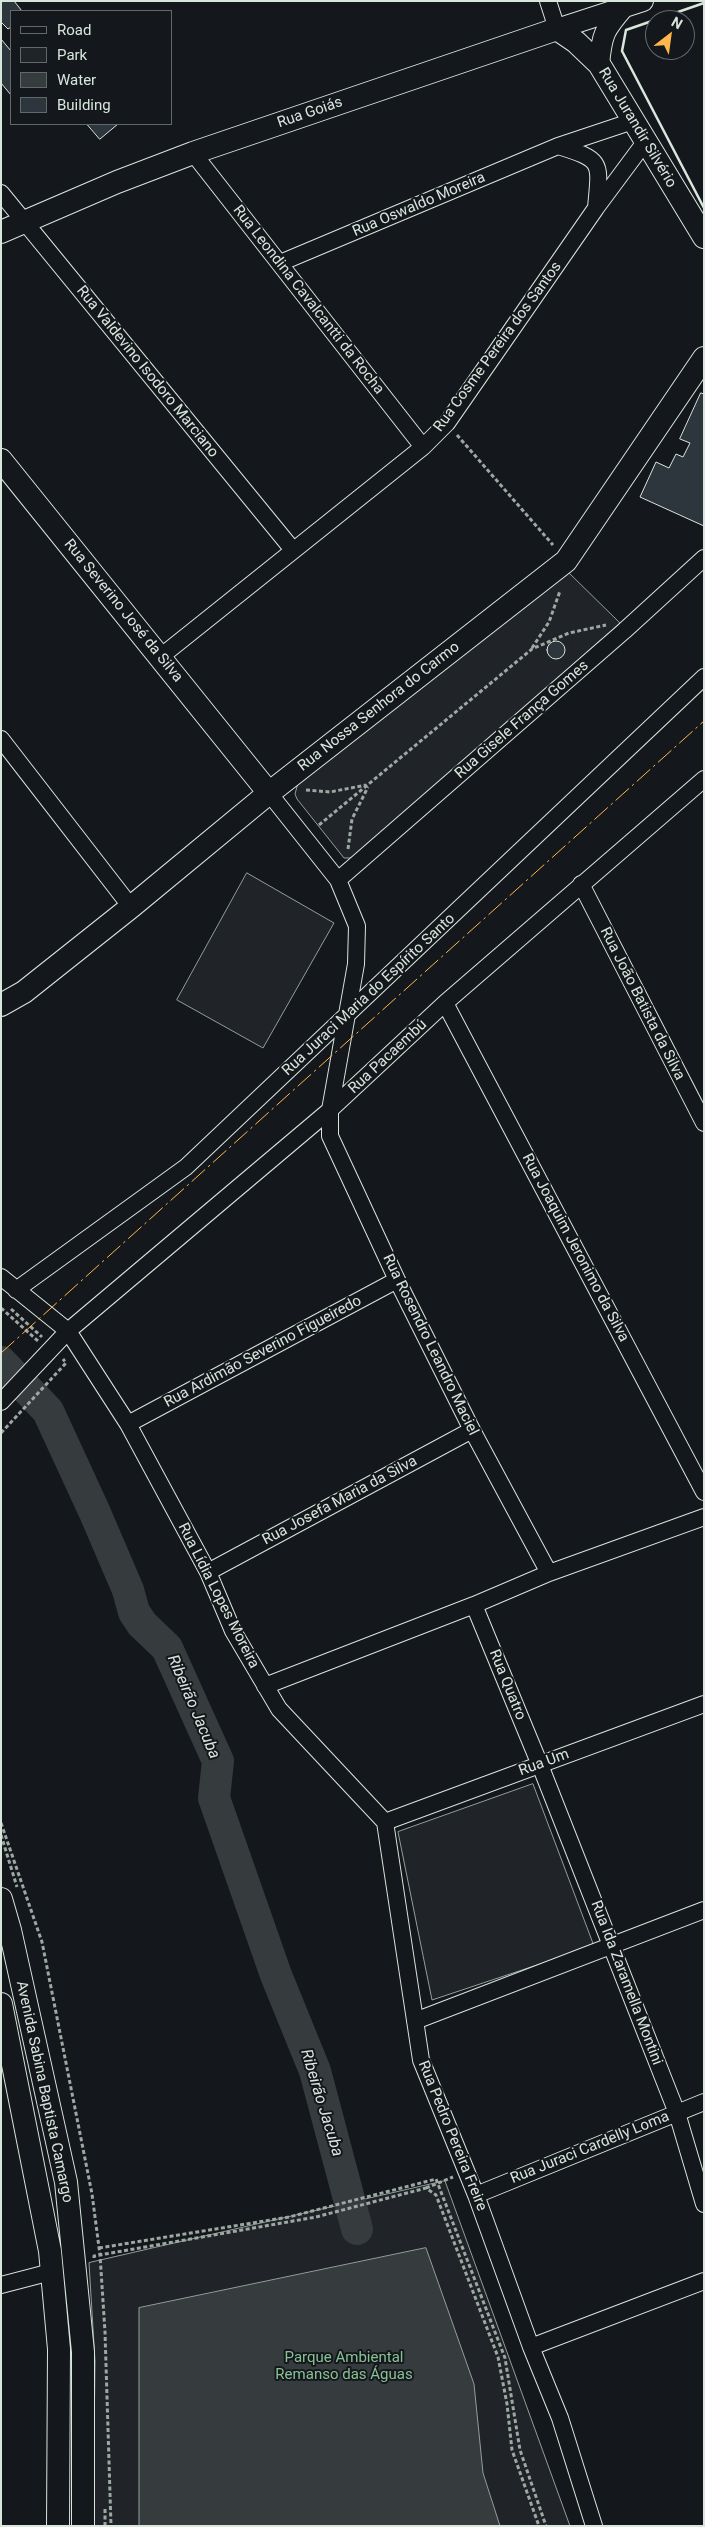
<!DOCTYPE html>
<html>
<head>
<meta charset="utf-8">
<style>
  body { margin:0 }
  #map { position:relative; width:705px; height:2527px; overflow:hidden; background:#14181c; font-family:Roboto,sans-serif }
  canvas { display:block }
  .frame { position:absolute; inset:0; border:2px solid #d8e6dc; pointer-events:none }
  .legend { position:absolute; left:10px; top:10px; width:162px; height:115px; box-sizing:border-box; background:#14181c; border:1px solid #626a69; margin:0; padding:6px 9px; list-style:none; font-size:15px; color:#d8e6dc }
  .legend li { display:flex; align-items:center; gap:10px; height:25px }
  .legend b { width:25px; border:1px solid #626a69 }
  .north { position:absolute; left:645px; top:10px; width:50px; height:50px; box-sizing:border-box; background:#14181c; border:1px solid #626a69; border-radius:50%; rotate:30deg; font-size:14px; font-weight:700; line-height:20px; text-align:center; color:#d8e6dc }
  .north::after { content:''; display:block; margin:auto; width:18px; height:22px; background:#ffb74d; clip-path:polygon(50% 0,100% 100%,50% 72%,0 100%) }
</style>
</head>
<body>
<div id="map">
<canvas width="705" height="2527"></canvas>
<div class="frame"></div>
<ul class="legend">
<li><b style="height:6px;background:#14181c"></b>Road</li>
<li><b style="height:14px;background:#202428"></b>Park</li>
<li><b style="height:14px;background:#363b3e"></b>Water</li>
<li><b style="height:14px;background:#2c363c"></b>Building</li>
</ul>
<div class="north">N</div>
</div>
<script>
const c = document.querySelector('canvas').getContext('2d');
c.lineJoin = 'round';
function paint(path, color) {
  c.fillStyle = color;
  c.fill(path, 'evenodd');
}
function strokePath(path, color, width, dash) {
  c.strokeStyle = color;
  c.lineWidth = width;
  c.lineCap = dash ? 'butt' : 'round';
  c.setLineDash(dash || []);
  c.stroke(path);
}
function drawText(font, color, halo, rows, align = 'center') {
  c.font = font + ' Roboto,sans-serif';
  c.lineWidth = 4;
  c.setLineDash([]);
  c.textBaseline = 'middle';
  c.strokeStyle = halo;
  c.fillStyle = color;
  for (const [text, x, y, turn = 0] of rows) {
    c.save();
    c.translate(x, y);
    c.rotate((+turn || 0) * Math.PI / 180);
    c.textAlign = isNaN(turn) ? turn : align;
    if (halo) c.strokeText(text, 0, 0);
    c.fillText(text, 0, 0);
    c.restore();
  }
}
const green = new Path2D(`
  M565,569L620,623L354,858H344L297,799L295,794L298,783Z
  M247,873L334,923L263,1048L177,1000Z
  M533,1784L594,1946L432,2000L398,1832Z
  M445,2181L570,2526H93L95,2361L89,2263Z`);
const water = new Path2D(`
  M426,2248L474,2384L483,2473L500,2526H139V2308Z`);
const river = new Path2D(`
  M1,1362L48,1411L95,1513L128,1590L134,1612L142,1624L167,1648L218,1761L214,1798L276,1975L315,2071L357,2229`);
const building = new Path2D(`
  M1,1H14L22,11H11V27L8,29L1,22Z
  M1,39L11,51V95L1,83Z
  M87,124H118L100,139Z
  M701,393L704,394V526L640,497L656,462L669,468L676,454L683,457L690,443L680,439Z
  M547 650a9 9 0 1 1 18 0a9 9 0 1 1-18 0Z`);
const path = new Path2D(`
  M457,435L553,545
  M532,648L549,622L560,591
  M306,790L330,792L366,785
  M319,825L532,649L569,633L606,625
  M348,849L352,819L368,787
  M1,1308L38,1341
  M11,1309L42,1337
  M1,1433L66,1363L63,1359
  M1,1823L42,1942L92,2194L100,2255L105,2332L111,2526
  M1,1835L17,1887
  M426,2188L453,2177
  M99,2248L289,2217L436,2179L505,2358L520,2450L546,2526
  M94,2258V2256L316,2217L426,2188L436,2195L498,2357L507,2404L512,2450L539,2526
  M105,2509V2526`);
const minor = new Path2D(`
  M548,1L557,29
  M558,146C604,160 600,162 596,208
  M193,153L423,447
  M1,193L293,550
  M280,263L558,146L633,121
  M159,658L423,447L447,423L596,208L645,142
  M1,739L131,907
  M269,793L338,880L357,926L356,964L330,1110V1136L397,1280L472,1430L549,1573
  M338,880L624,631L704,558
  M581,884L704,1123
  M445,1003L704,1492
  M1,1277L68,1331L128,1424L208,1572L233,1631L279,1709L385,1822L421,2060L476,2195L531,2347L560,2418L594,2526
  M16,1290L186,1167L704,677
  M1,1402L68,1331L330,1110L445,1003L704,779
  M128,1424L397,1280
  M208,1572L472,1430
  M474,1605L540,1765L677,2113L704,2204
  M265,1686L474,1605L549,1573L704,1517
  M385,1822L704,1704
  M415,2021L704,1910
  M476,2195L704,2102
  M1,2285L51,2272
  M531,2347L704,2281`);
const tertiary = new Path2D(`
  M557,29L643,1
  M599,64C602,34 604,30 624,7`);
const secondary = new Path2D(`
  M1,232L117,182L193,153L557,29L576,42L599,64L704,237
  M1,460L269,793
  M1,1005L24,992L131,907L269,793L566,561L704,358
  M1,1899L10,1930L66,2182L83,2352V2526
  M1,2004L50,2251L59,2349L58,2526`);
const wall = new Path2D(`
  M704,3L626,30L622,51L704,208`);
const power = new Path2D(`
  M1,1353L704,721`);
const streetNames = [
  ["Rua Goiás",310,113,-19],
  ["Rua Jurandir Silvério",637,128,59],
  ["Rua Oswaldo Moreira",419,205,-23],
  ["Rua Leondina Cavalcantti da Rocha",308,300,52],
  ["Rua Cosme Pereira dos Santos",498,347,-54],
  ["Rua Valdevino Isodoro Marciano",147,372,51],
  ["Rua Severino José da Silva",123,611,51],
  ["Rua Nossa Senhora do Carmo",379,707,-38],
  ["Rua Gisele França Gomes",522,720,-41],
  ["Rua Juraci Maria do Espírito Santo",369,995,-43],
  ["Rua João Batista da Silva",642,1004,63],
  ["Rua Pacaembú",388,1057,-43],
  ["Rua Joaquim Jeronimo da Silva",575,1248,62],
  ["Rua Rosendro Leandro Maciel",430,1345,64],
  ["Rua Ardimão Severino Figueiredo",263,1352,-28],
  ["Rua Josefa Maria da Silva",340,1501,-28],
  ["Rua Lídia Lopes Moreira",218,1596,63],
  ["Rua Quatro",507,1685,68],
  ["Rua Um",544,1763,-20],
  ["Rua Ida Zaramella Montini",626,1983,69],
  ["Avenida Sabina Baptista Camargo",44,2092,78],
  ["Rua Pedro Pereira Freire",452,2136,68],
  ["Rua Juraci Cardelly Loma",590,2148,-22]
];
const parkNames = [
  ["Parque Ambiental",344,2358],
  ["Remanso das Águas",344,2375]
];
const waterNames = [
  ["Ribeirão Jacuba",193,1707,67],
  ["Ribeirão Jacuba",321,2103,73]
];
paint(green, '#202428');
strokePath(green, '#939e99', 1);
paint(water, '#363b3e');
strokePath(water, '#939e99', 1);
strokePath(river, '#363b3e', 32);
paint(building, '#2c363c');
strokePath(building, '#d8e6dc', 1);
strokePath(minor, '#d8e6dc', 18);
strokePath(tertiary, '#d8e6dc', 22);
strokePath(secondary, '#d8e6dc', 24);
strokePath(path, '#9da8a2', 3, [4, 2.5]);
strokePath(minor, '#14181c', 16);
strokePath(tertiary, '#14181c', 20);
strokePath(secondary, '#14181c', 22);
strokePath(wall, '#d8e6dc', 2.5);
strokePath(power, '#ffb74d', 1, [18, 4, 2.5, 4]);
drawText('15px', '#d8e6dc', '#14181c', streetNames);
drawText('15px', '#8ac095', '#14181c', parkNames);
drawText('italic 16px', '#d8e6dc', '#14181c', waterNames);
</script>
</body>
</html>
